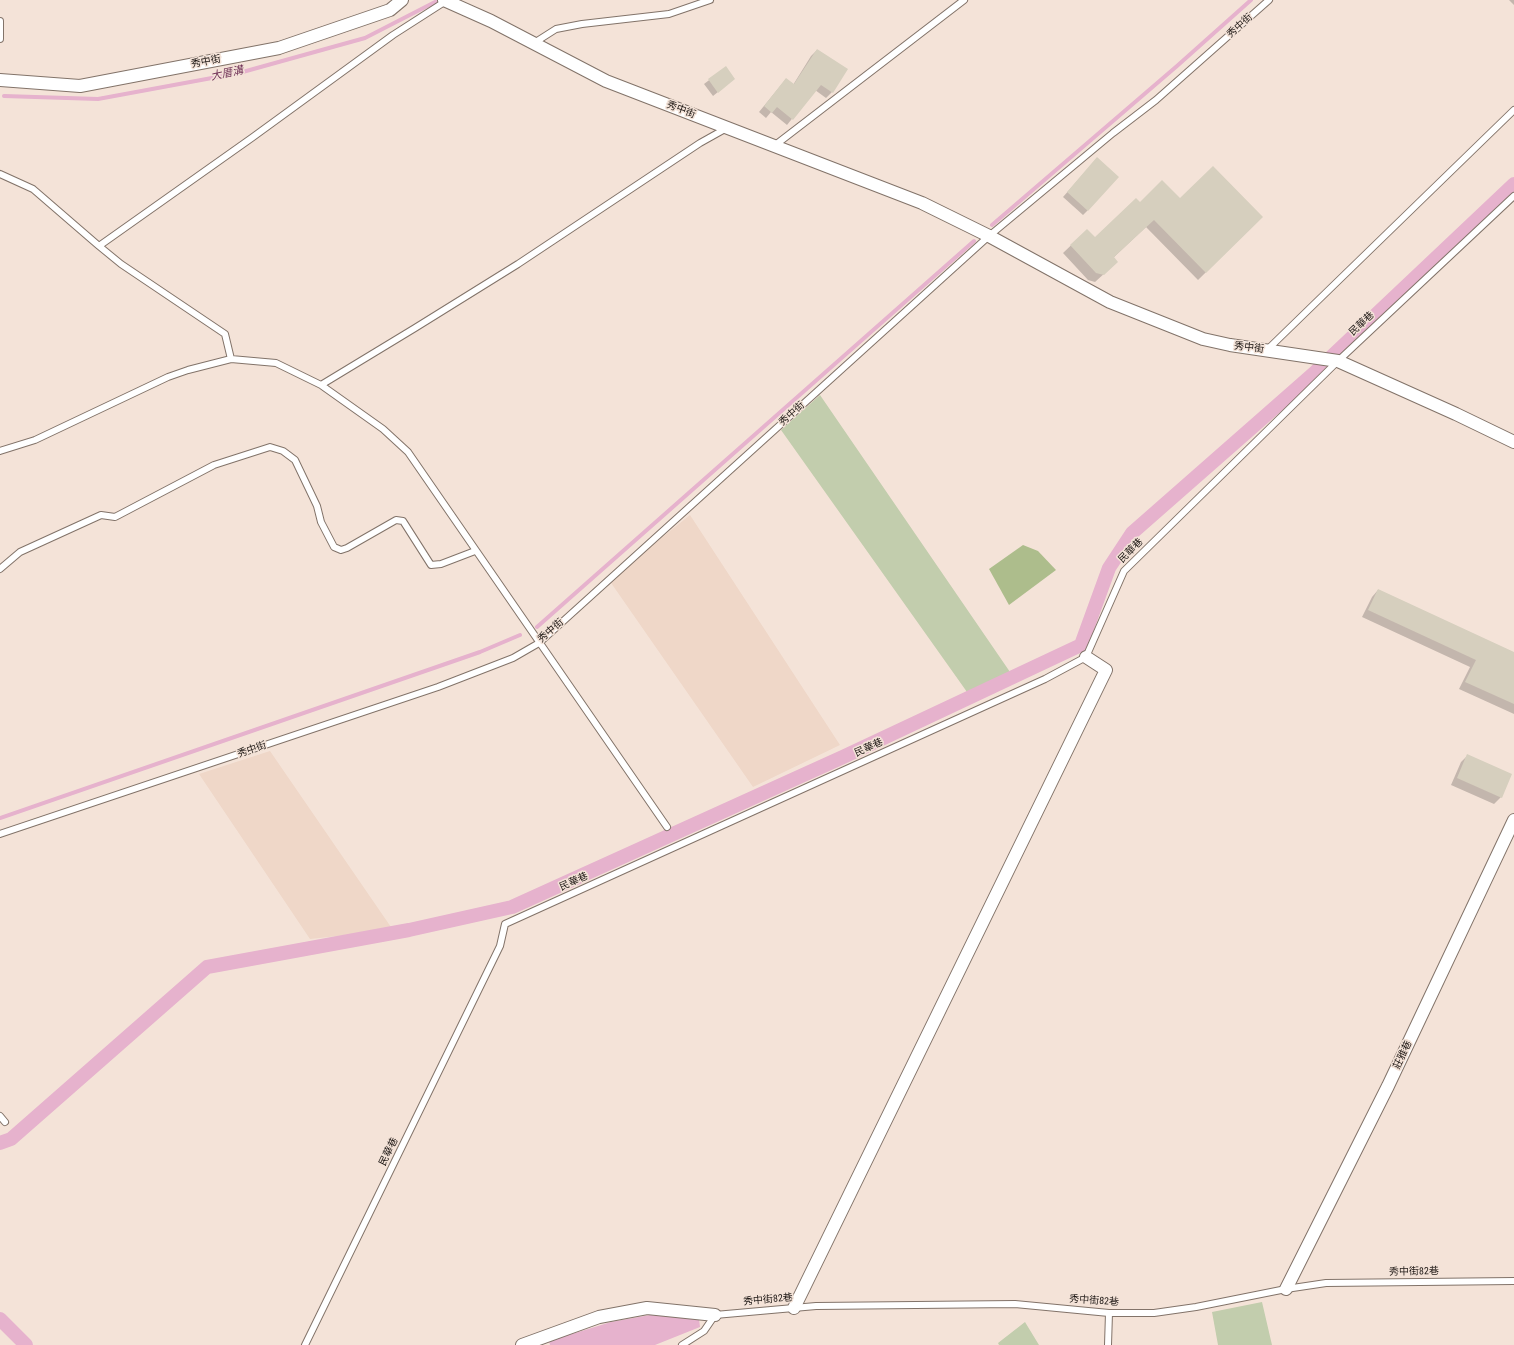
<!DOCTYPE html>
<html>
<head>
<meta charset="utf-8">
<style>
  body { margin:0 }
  canvas { display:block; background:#f4e3d8 }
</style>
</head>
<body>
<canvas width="1514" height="1345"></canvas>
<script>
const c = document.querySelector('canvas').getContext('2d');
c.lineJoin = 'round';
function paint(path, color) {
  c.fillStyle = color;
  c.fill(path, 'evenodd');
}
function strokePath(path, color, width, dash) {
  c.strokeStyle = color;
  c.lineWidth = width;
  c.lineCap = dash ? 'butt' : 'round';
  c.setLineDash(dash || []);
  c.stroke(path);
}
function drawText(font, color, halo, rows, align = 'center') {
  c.font = font + ' "Roboto Condensed","Noto Sans TC",sans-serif';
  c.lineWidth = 3;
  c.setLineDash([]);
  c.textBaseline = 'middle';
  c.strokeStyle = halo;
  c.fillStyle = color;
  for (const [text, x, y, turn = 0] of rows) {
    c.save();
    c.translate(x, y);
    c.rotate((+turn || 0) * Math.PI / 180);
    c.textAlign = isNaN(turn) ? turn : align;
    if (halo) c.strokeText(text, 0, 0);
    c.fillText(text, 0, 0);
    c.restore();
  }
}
const built = new Path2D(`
  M690,515L840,745L753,787L609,580Z
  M270,751L393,930L310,939L199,774Z`);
const green = new Path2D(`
  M820,395L1010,672L967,692L781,430Z
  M1262,1302L1272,1345H1218L1212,1312Z
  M1025,1322L1039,1345H999L998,1343Z`);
const forest = new Path2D(`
  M1023,545L1038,551L1056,570L1009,605L989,569Z`);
const water = new Path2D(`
  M650,1315L699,1319L700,1327L655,1345H550L549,1341L611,1322Z`);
const shadow = new Path2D(`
  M1509,0H1514V5Z
  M817,50L832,92L826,98L815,90L787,125L771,112L766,118L759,112L786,79L793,85L811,56Z
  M725,68L734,79L713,96L704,84Z
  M1093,163L1088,210L1083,215L1063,197Z
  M1180,200L1262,217L1198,280L1146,227L1113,258L1117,262L1095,282L1088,280L1063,253L1087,230L1095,238L1140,203Z
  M1378,590L1514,653V714L1459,689L1470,667L1362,617L1372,597Z
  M1468,755L1501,797L1494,804L1451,785L1461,762Z`);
const stream = new Path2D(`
  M4,96L98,99L239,73L365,38L439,0
  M992,225L1177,66L1251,0
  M537,627L974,241
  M0,818L480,652L520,635`);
const canal = new Path2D(`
  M0,1143L11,1139L207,967L409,930L512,907L843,757L1081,645L1109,568L1132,533L1313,374L1514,184
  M0,1319L26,1345`);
const building = new Path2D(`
  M817,49L848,69L833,93L821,85L793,120L777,107L772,113L764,106L786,78L794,84Z
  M726,66L735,79L718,93L708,79Z
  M1097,157L1119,177L1088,211L1067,192Z
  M1213,166L1263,217L1206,273L1154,220L1114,257L1118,262L1104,275L1096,273L1070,245L1087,229L1095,237L1136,198L1140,202L1162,180L1180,198Z
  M1378,589L1514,652V704L1465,682L1476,660L1368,610Z
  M1467,754L1512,774L1502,798L1457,778Z`);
const service = new Path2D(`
  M0,21V39
  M534,43L556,29L582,24L669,14L710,0
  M774,146L964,0
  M0,174L33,189L99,246L253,137L393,35L446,1
  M99,246L121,264L225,334L231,359
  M1267,350L1514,110
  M321,385L415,328L518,264L700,143L725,129L724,128
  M0,451L35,440L168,377L188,370L231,359L276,363L321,385L383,429L408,452L667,827
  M0,569L20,552L101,515L115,517L214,465L270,447L283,451L295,460L317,506L321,522L334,547L341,550L347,548L396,520L403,521L431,565L441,564L475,551
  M0,834L438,687L513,658L539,643L989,236L1113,133L1156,100L1269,0
  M0,1116L5,1122
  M305,1345L500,946L505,924L1045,679L1086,657L1124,571L1338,361L1514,196
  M682,1345L704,1331L715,1315L816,1306L1015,1304L1109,1313H1154L1196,1307L1286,1289L1326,1283L1514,1281
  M1108,1345L1109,1313`);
const minor = new Path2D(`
  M444,0L491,21L606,81L922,203L989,236L1110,302L1203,339L1230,345L1338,361L1456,414L1514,442
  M0,80L80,86L279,48L390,10L402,0
  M1286,1289L1388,1086L1514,820
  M794,1308L1106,670L1086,657
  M522,1345L599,1317L647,1308L715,1315`);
const streetNames = [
  ["秀中街",1240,26,-42],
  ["秀中街",206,62,-11],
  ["秀中街",681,110,21],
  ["民華巷",1362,324,-43],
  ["秀中街",1249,348,7],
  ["秀中街",792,414,-42],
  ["民華巷",1131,551,-45],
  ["秀中街",551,631,-41],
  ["民華巷",869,748,-24],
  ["秀中街",252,750,-19],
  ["民華巷",574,882,-24],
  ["莊雅巷",1403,1055,-65],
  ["民華巷",389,1152,-64],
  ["秀中街82巷",1414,1272,-1],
  ["秀中街82巷",768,1300,-5],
  ["秀中街82巷",1094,1301,4]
];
const waterNames = [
  ["大厝溝",227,74,-12]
];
paint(built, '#efd7c8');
paint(green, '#c2cdad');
paint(forest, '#adbd8c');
paint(water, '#e6b2cd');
paint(shadow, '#0003');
strokePath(stream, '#e6b2cd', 4);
strokePath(canal, '#e6b2cd', 14);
paint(building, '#d6cfbe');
strokePath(service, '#827369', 8);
strokePath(minor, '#827369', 14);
strokePath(service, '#fff', 6);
strokePath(minor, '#fff', 12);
drawText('10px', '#1d1714', '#f4e3d8', streetNames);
drawText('italic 11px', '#723459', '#f4e3d8', waterNames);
</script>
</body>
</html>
